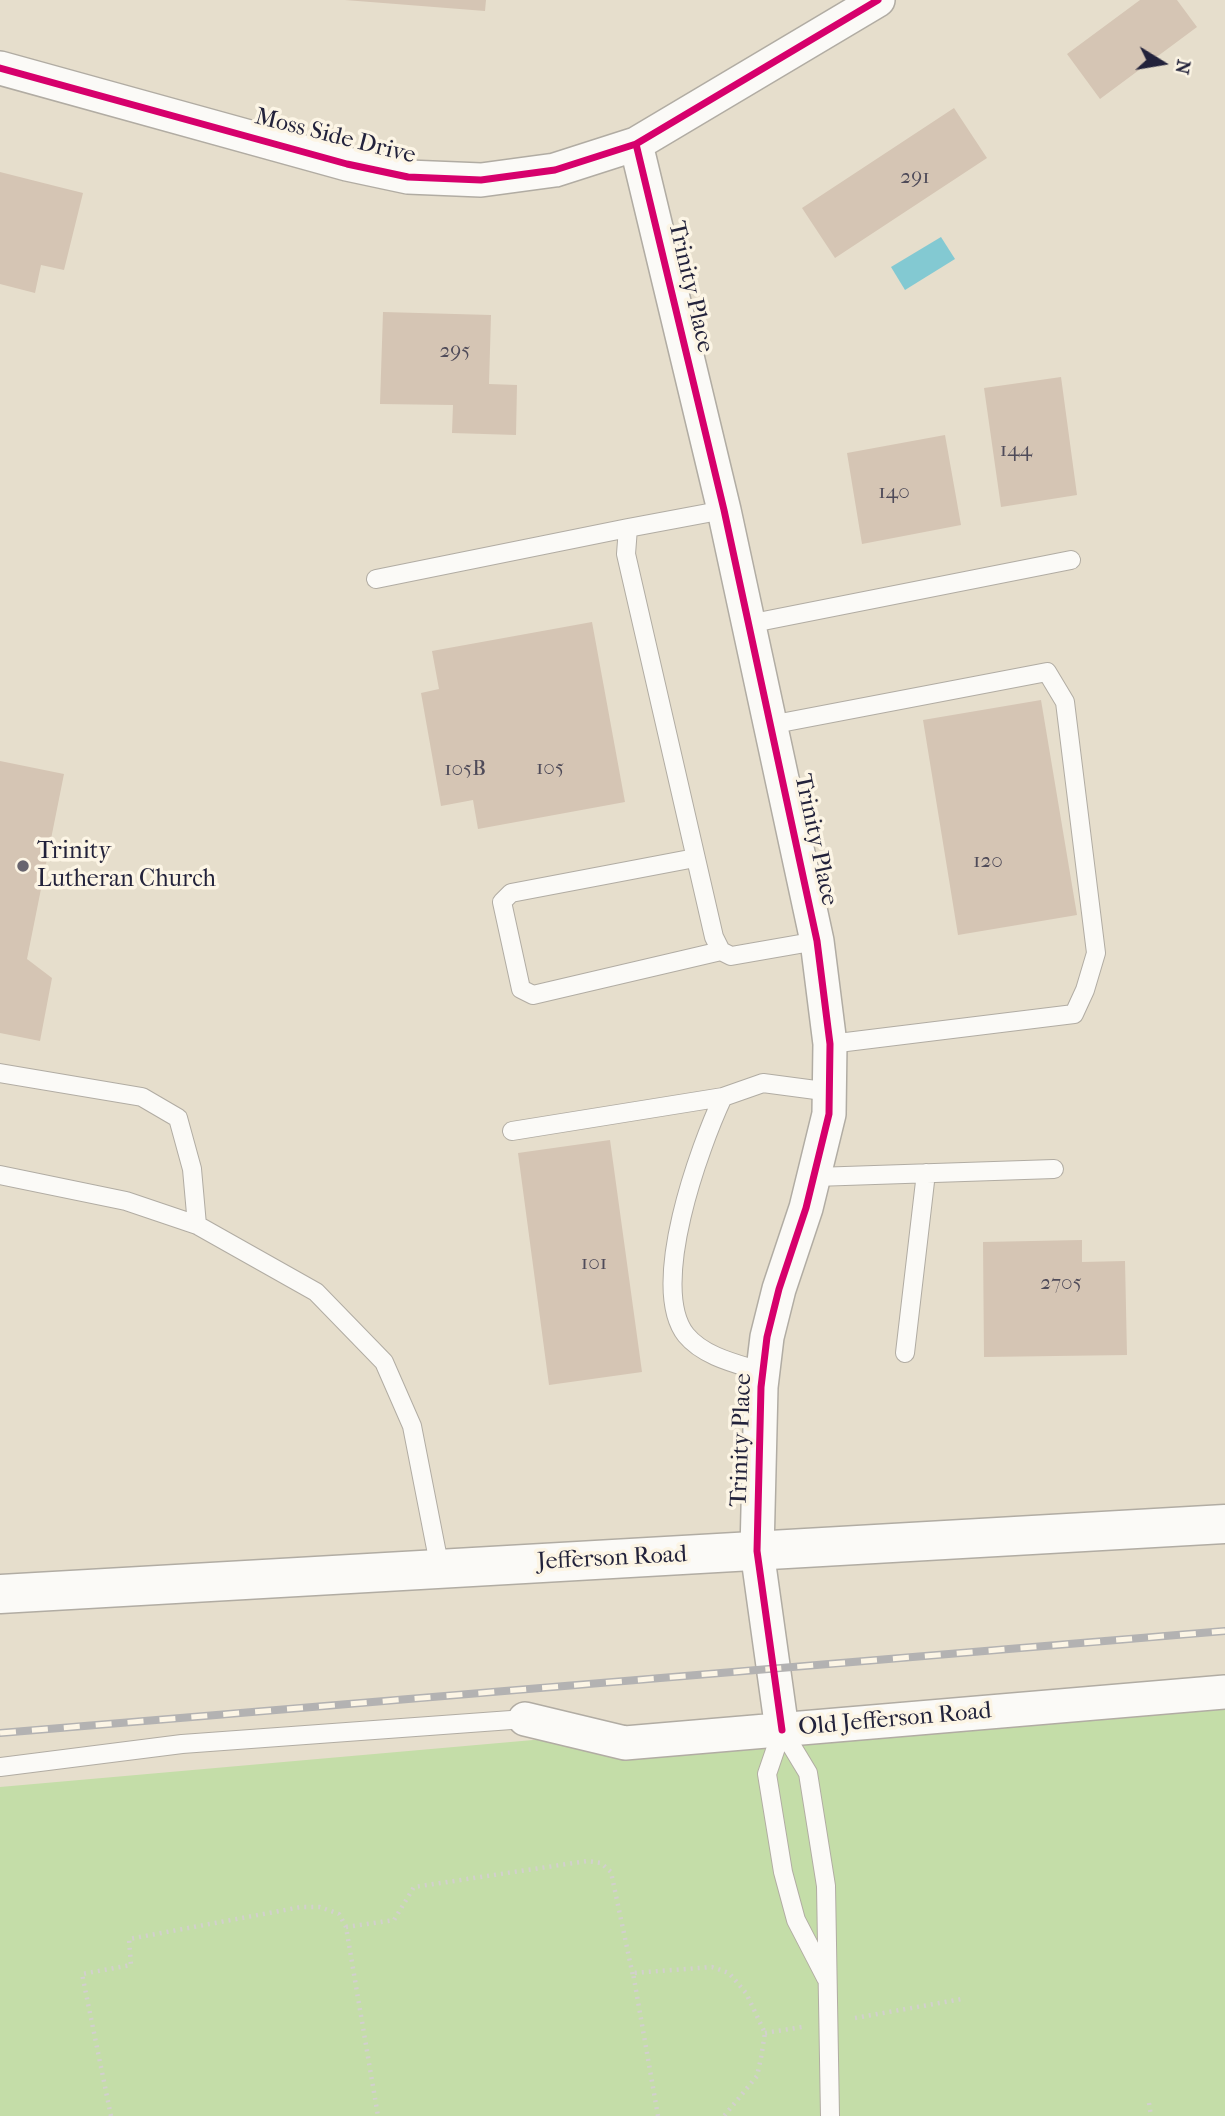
<!DOCTYPE html>
<html>
<head>
<meta charset="utf-8">
<style>
  body { margin:0 }
  #map { position:relative; width:1225px; height:2116px; overflow:hidden; background:#e6decc; font-family:"IM FELL French Canon",serif }
  canvas { display:block }
  .north { position:absolute; left:1127px; top:28px; width:70px; height:70px; -webkit-text-stroke:5px #fcf5e5; paint-order:stroke; rotate:101deg; font-size:19px; font-weight:700; line-height:28px; text-align:center; color:#22223b }
  .north::after { content:''; display:block; margin:auto; width:24px; height:32px; background:#22223b; clip-path:polygon(50% 0,100% 100%,50% 72%,0 100%) }
</style>
</head>
<body>
<div id="map">
<canvas width="1225" height="2116"></canvas>
<div class="north">N</div>
</div>
<script>
const c = document.querySelector('canvas').getContext('2d');
c.lineJoin = 'round';
function paint(path, color) {
  c.fillStyle = color;
  c.fill(path, 'evenodd');
}
function strokePath(path, color, width, dash) {
  c.strokeStyle = color;
  c.lineWidth = width;
  c.lineCap = dash ? 'butt' : 'round';
  c.setLineDash(dash || []);
  c.stroke(path);
}
function drawText(font, color, halo, rows, align = 'center') {
  c.font = font + ' "IM FELL French Canon",serif';
  c.lineWidth = 7;
  c.setLineDash([]);
  c.textBaseline = 'middle';
  c.strokeStyle = halo;
  c.fillStyle = color;
  for (const [text, x, y, turn = 0] of rows) {
    c.save();
    c.translate(x, y);
    c.rotate((+turn || 0) * Math.PI / 180);
    c.textAlign = isNaN(turn) ? turn : align;
    if (halo) c.strokeText(text, 0, 0);
    c.fillText(text, 0, 0);
    c.restore();
  }
}
const green = new Path2D(`
  M1225,1679V2116H0V1787Z`);
const water = new Path2D(`
  M941,237L955,259L905,290L891,267Z`);
const building = new Path2D(`
  M345,0H486L485,11Z
  M1140,0H1177L1197,27L1100,99L1067,54Z
  M954,108L987,158L835,258L802,208Z
  M0,172L83,193L64,270L41,265L35,293L0,284Z
  M383,312L491,315L489,384L517,385L516,435L452,433L453,405L380,404Z
  M1061,377L1077,495L1001,507L984,388Z
  M945,435L961,525L862,544L847,453Z
  M592,622L625,802L478,829L473,800L441,806L421,693L439,689L432,651Z
  M1041,700L1077,915L958,935L923,720Z
  M0,761L64,774L27,959L52,978L40,1041L0,1033Z
  M610,1140L642,1372L549,1385L518,1153Z
  M1082,1240V1262L1125,1261L1127,1355L984,1357L983,1242Z`);
const path = new Path2D(`
  M346,1927L394,1920L414,1887L587,1861L601,1863L611,1872L633,1976
  M855,2018L962,1999
  M765,2033L802,2027
  M1149,2103L1151,2116
  M111,2116L82,1974L131,1965L129,1939L301,1907H320L339,1914L346,1927L378,2116
  M658,2116L633,1973L712,1967L729,1973L746,1993L765,2033L761,2058L757,2076L724,2116`);
const lane = new Path2D(`
  M724,510L628,528L626,554L714,937L721,951L731,956L817,941
  M376,579L628,528
  M748,624L1071,560
  M770,725L1047,672L1065,702L1096,953L1085,990L1074,1014L830,1044
  M695,858L511,893L502,902L521,989L533,995L721,951
  M0,1073L142,1097L178,1118L192,1169L197,1225
  M512,1131L723,1097
  M0,1175L126,1201L197,1225L316,1292L384,1362L412,1426L440,1569
  M815,1177L1054,1169
  M905,1353L926,1173
  M763,1372C738,1364 704,1357 686,1335C648,1287 700,1146 723,1097L763,1083L831,1092
  M782,1730L808,1773L826,1886L830,2116
  M782,1730L767,1774L783,1872L796,1920L826,1978
  M0,1767L182,1744L525,1719`);
const street = new Path2D(`
  M0,68L347,164L408,177L481,180L555,170L636,144L878,0
  M636,144L724,510L817,941L830,1044L829,1114L806,1208L779,1289L767,1337L761,1387L757,1551L782,1730
  M525,1719L625,1743L1225,1692`);
const highway = new Path2D(`
  M0,1594L1225,1524`);
const rail = new Path2D(`
  M0,1733L1225,1631`);
const cycleway = new Path2D(`
  M0,68L347,164L408,177L481,180L555,170L636,144L878,0
  M636,144L724,510L817,941L830,1044L829,1114L806,1208L779,1289L767,1337L761,1387L757,1551L782,1730`);
const markers = [
  [23,866,7,"#67646e"]
];
const numberNames = [
  ["291",915,178],
  ["295",455,352],
  ["144",1016,451],
  ["140",894,493],
  ["105",550,769],
  ["105B",465,770],
  ["120",988,862],
  ["101",594,1264],
  ["2705",1061,1284]
];
const streetNames = [
  ["Moss Side Drive",335,137,14],
  ["Trinity Place",690,287,77],
  ["Trinity Place",815,840,78],
  ["Trinity Place",742,1440,-88],
  ["Jefferson Road",612,1559,-3],
  ["Old Jefferson Road",895,1720,-5]
];
const poiNames = [
  ["Trinity",37,852],
  ["Lutheran Church",37,880]
];
paint(green, '#c4dda8');
paint(water, '#83c9d2');
paint(building, '#d5c5b4');
strokePath(lane, '#b1aca3', 20);
strokePath(street, '#b1aca3', 36);
strokePath(highway, '#b1aca3', 41);
strokePath(path, '#d2d0cd', 4.5, [2, 5]);
strokePath(lane, '#fbfaf7', 18);
strokePath(street, '#fbfaf7', 33);
strokePath(highway, '#fbfaf7', 38);
strokePath(rail, '#b3b2b2', 8);
strokePath(rail, '#fcf5e5', 5, [16]);
strokePath(cycleway, '#d6006c', 7);
for (const [x, y, r, color] of markers) {
  const dot = new Path2D();
  dot.arc(x, y, r, 0, 2 * Math.PI);
  c.fillStyle = color;
  c.fill(dot);
  strokePath(dot, '#fcf5e5', 2.5);
}
drawText('21px', '#4f4b59', null, numberNames);
drawText('24px', '#22223b', '#fcf5e5', streetNames);
drawText('24px', '#22223b', '#fcf5e5', poiNames, 'left');
</script>
</body>
</html>
